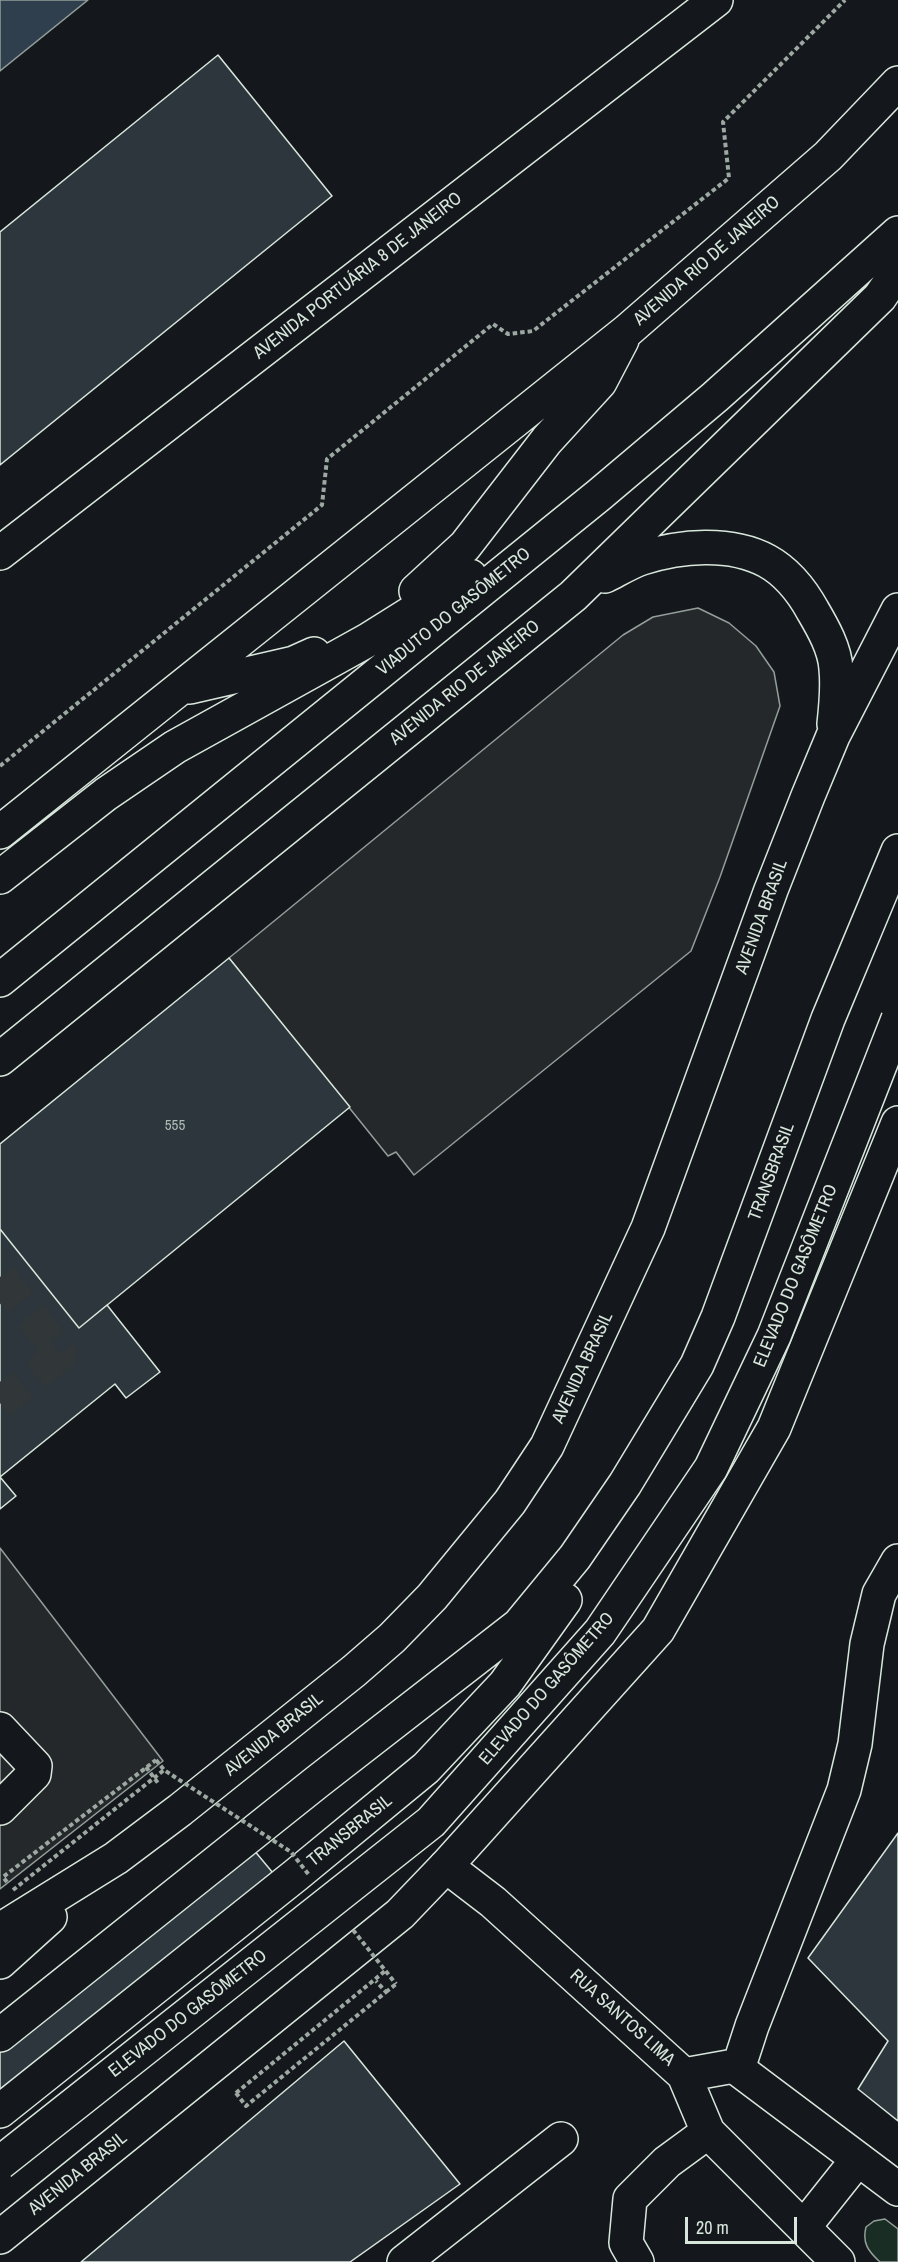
<!DOCTYPE html>
<html>
<head>
<meta charset="utf-8">
<style>
  body { margin:0 }
  #map { position:relative; width:898px; height:2262px; overflow:hidden; background:#14181c; font-family:"Archivo Narrow",sans-serif }
  canvas { display:block }
  .scale { position:absolute; left:685px; top:2217px; width:112px; height:27px; box-sizing:border-box; border:3px solid #d8e6dc; border-top:0; padding-left:8px; font-size:18px; line-height:21px; white-space:nowrap; color:#d8e6dc; -webkit-text-stroke:4px #14181c; paint-order:stroke }
</style>
</head>
<body>
<div id="map">
<canvas width="898" height="2262"></canvas>
<div class="scale">20 m</div>
</div>
<script>
const c = document.querySelector('canvas').getContext('2d');
c.lineJoin = 'round';
function paint(path, color) {
  c.fillStyle = color;
  c.fill(path, 'evenodd');
}
function strokePath(path, color, width, dash) {
  c.strokeStyle = color;
  c.lineWidth = width;
  c.lineCap = dash ? 'butt' : 'round';
  c.setLineDash(dash || []);
  c.stroke(path);
}
function drawText(font, color, halo, rows, align = 'center') {
  c.font = font + ' "Archivo Narrow",sans-serif';
  c.lineWidth = 4.5;
  c.setLineDash([]);
  c.textBaseline = 'middle';
  c.strokeStyle = halo;
  c.fillStyle = color;
  for (const [text, x, y, turn = 0] of rows) {
    c.save();
    c.translate(x, y);
    c.rotate((+turn || 0) * Math.PI / 180);
    c.textAlign = isNaN(turn) ? turn : align;
    if (halo) c.strokeText(text, 0, 0);
    c.fillText(text, 0, 0);
    c.restore();
  }
}
const green = new Path2D(`
  M885,2219L898,2229V2262H880C868,2251 862,2243 866,2227L874,2221Z`);
const parking = new Path2D(`
  M698,608L729,623L756,646L774,672L780,706L720,877L691,951L414,1175L396,1152L388,1156L229,958L623,635L653,617Z
  M0,1548L163,1761L0,1889Z`);
const water = new Path2D(`
  M0,0H88L0,71Z`);
const building = new Path2D(`
  M218,55L332,196L0,465V232Z
  M229,958L350,1107L79,1328L0,1229V1144Z
  M0,1229L79,1328L107,1305L160,1372L126,1398L115,1384L0,1477Z
  M0,1477L16,1496L0,1509Z
  M898,1833V2121L858,2089L888,2041L808,1958Z
  M253,1849L278,1879L0,2101V2051Z
  M344,2041L460,2184L350,2262H81Z`);
const minorTunnel = new Path2D(`
  M0,1277L61,1354L0,1403`);
const path = new Path2D(`
  M0,766L322,505L327,459L493,324L508,334L533,331L729,178L723,122L845,0
  M146,1767L158,1783
  M7,1882L3,1877L156,1760
  M386,1992L396,1984
  M236,2093L246,2106L386,1992L376,1981`);
const minor = new Path2D(`
  M0,553L716,0
  M0,1729L35,1766L34,1774L0,1808
  M446,1866L493,1902L684,2075L708,2132L838,2262
  M0,2035L317,1782L519,1625L575,1557L625,1484L697,1365L718,1317L828,1019L898,851
  M738,2069L752,2026L844,1790L855,1744L867,1644L879,1594L898,1561
  M684,2075L734,2066L898,2189
  M0,2111L296,1875L426,1768L505,1684L565,1600
  M804,2227L858,2159
  M404,2262L561,2139
  M637,2262L626,2243L630,2199L667,2162L708,2132`);
const major = new Path2D(`
  M0,2237L400,1914L446,1866L658,1630L774,1428L898,1123`);
const highway = new Path2D(`
  M605,576C617,570 630,562 642,558C680,546 730,541 767,561C787,572 802,591 813,611C823,628 835,649 836,669C838,688 836,706 834,724
  M416,591L465,546L547,440L600,382L622,340
  M190,687L294,663L314,654
  M0,832L627,331L828,156L898,83
  M0,877L106,794L175,747L368,640L470,576
  M0,980L599,495L715,397L898,233
  M0,1059L573,596L880,297L898,271
  M0,1930L116,1858L180,1810L354,1671L392,1638L432,1597L510,1502L547,1446L648,1228L771,890L808,796L833,736L898,610
  M0,1962L50,1917`);
const pathBridge = new Path2D(`
  M156,1760L164,1770L291,1852L309,1875
  M13,1890L164,1770
  M353,1930L396,1984
  M236,2093L385,1971`);
const highwayBridge = new Path2D(`
  M0,2163L431,1822L600,1632L711,1468L774,1336L898,1019`);
const numberNames = [
  ["555",175,1126]
];
const streetNames = [
  ["AVENIDA RIO DE JANEIRO",707,261,-41],
  ["AVENIDA PORTUÁRIA 8 DE JANEIRO",358,276,-38],
  ["VIADUTO DO GASÔMETRO",454,612,-39],
  ["AVENIDA RIO DE JANEIRO",465,683,-39],
  ["AVENIDA BRASIL",762,917,-70],
  ["TRANSBRASIL",772,1172,-70],
  ["ELEVADO DO GASÔMETRO",796,1276,-68],
  ["AVENIDA BRASIL",583,1368,-65],
  ["ELEVADO DO GASÔMETRO",547,1689,-49],
  ["AVENIDA BRASIL",274,1735,-39],
  ["TRANSBRASIL",350,1831,-39],
  ["ELEVADO DO GASÔMETRO",188,2014,-38],
  ["RUA SANTOS LIMA",622,2018,42],
  ["AVENIDA BRASIL",78,2174,-39]
];
paint(green, '#1a2d24');
strokePath(green, '#939e99', 1.5);
paint(parking, '#24282b');
strokePath(parking, '#939e99', 1.5);
paint(water, '#2f3f4d');
strokePath(water, '#939e99', 1.5);
paint(building, '#2c363c');
strokePath(building, '#d8e6dc', 1.5);
strokePath(minorTunnel, '#313739', 33, [33, 16]);
strokePath(minor, '#d8e6dc', 36);
strokePath(major, '#d8e6dc', 36);
strokePath(highway, '#d8e6dc', 36);
strokePath(path, '#9da8a2', 4, [4.5, 3]);
strokePath(minor, '#14181c', 33);
strokePath(major, '#14181c', 33);
strokePath(highway, '#14181c', 33);
strokePath(highwayBridge, '#d8e6dc', 36, []);
strokePath(pathBridge, '#9da8a2', 4, [4.5, 3]);
strokePath(highwayBridge, '#14181c', 33);
drawText('15px', '#adbab4', null, numberNames);
drawText('18px', '#d8e6dc', '#14181c', streetNames);
</script>
</body>
</html>
